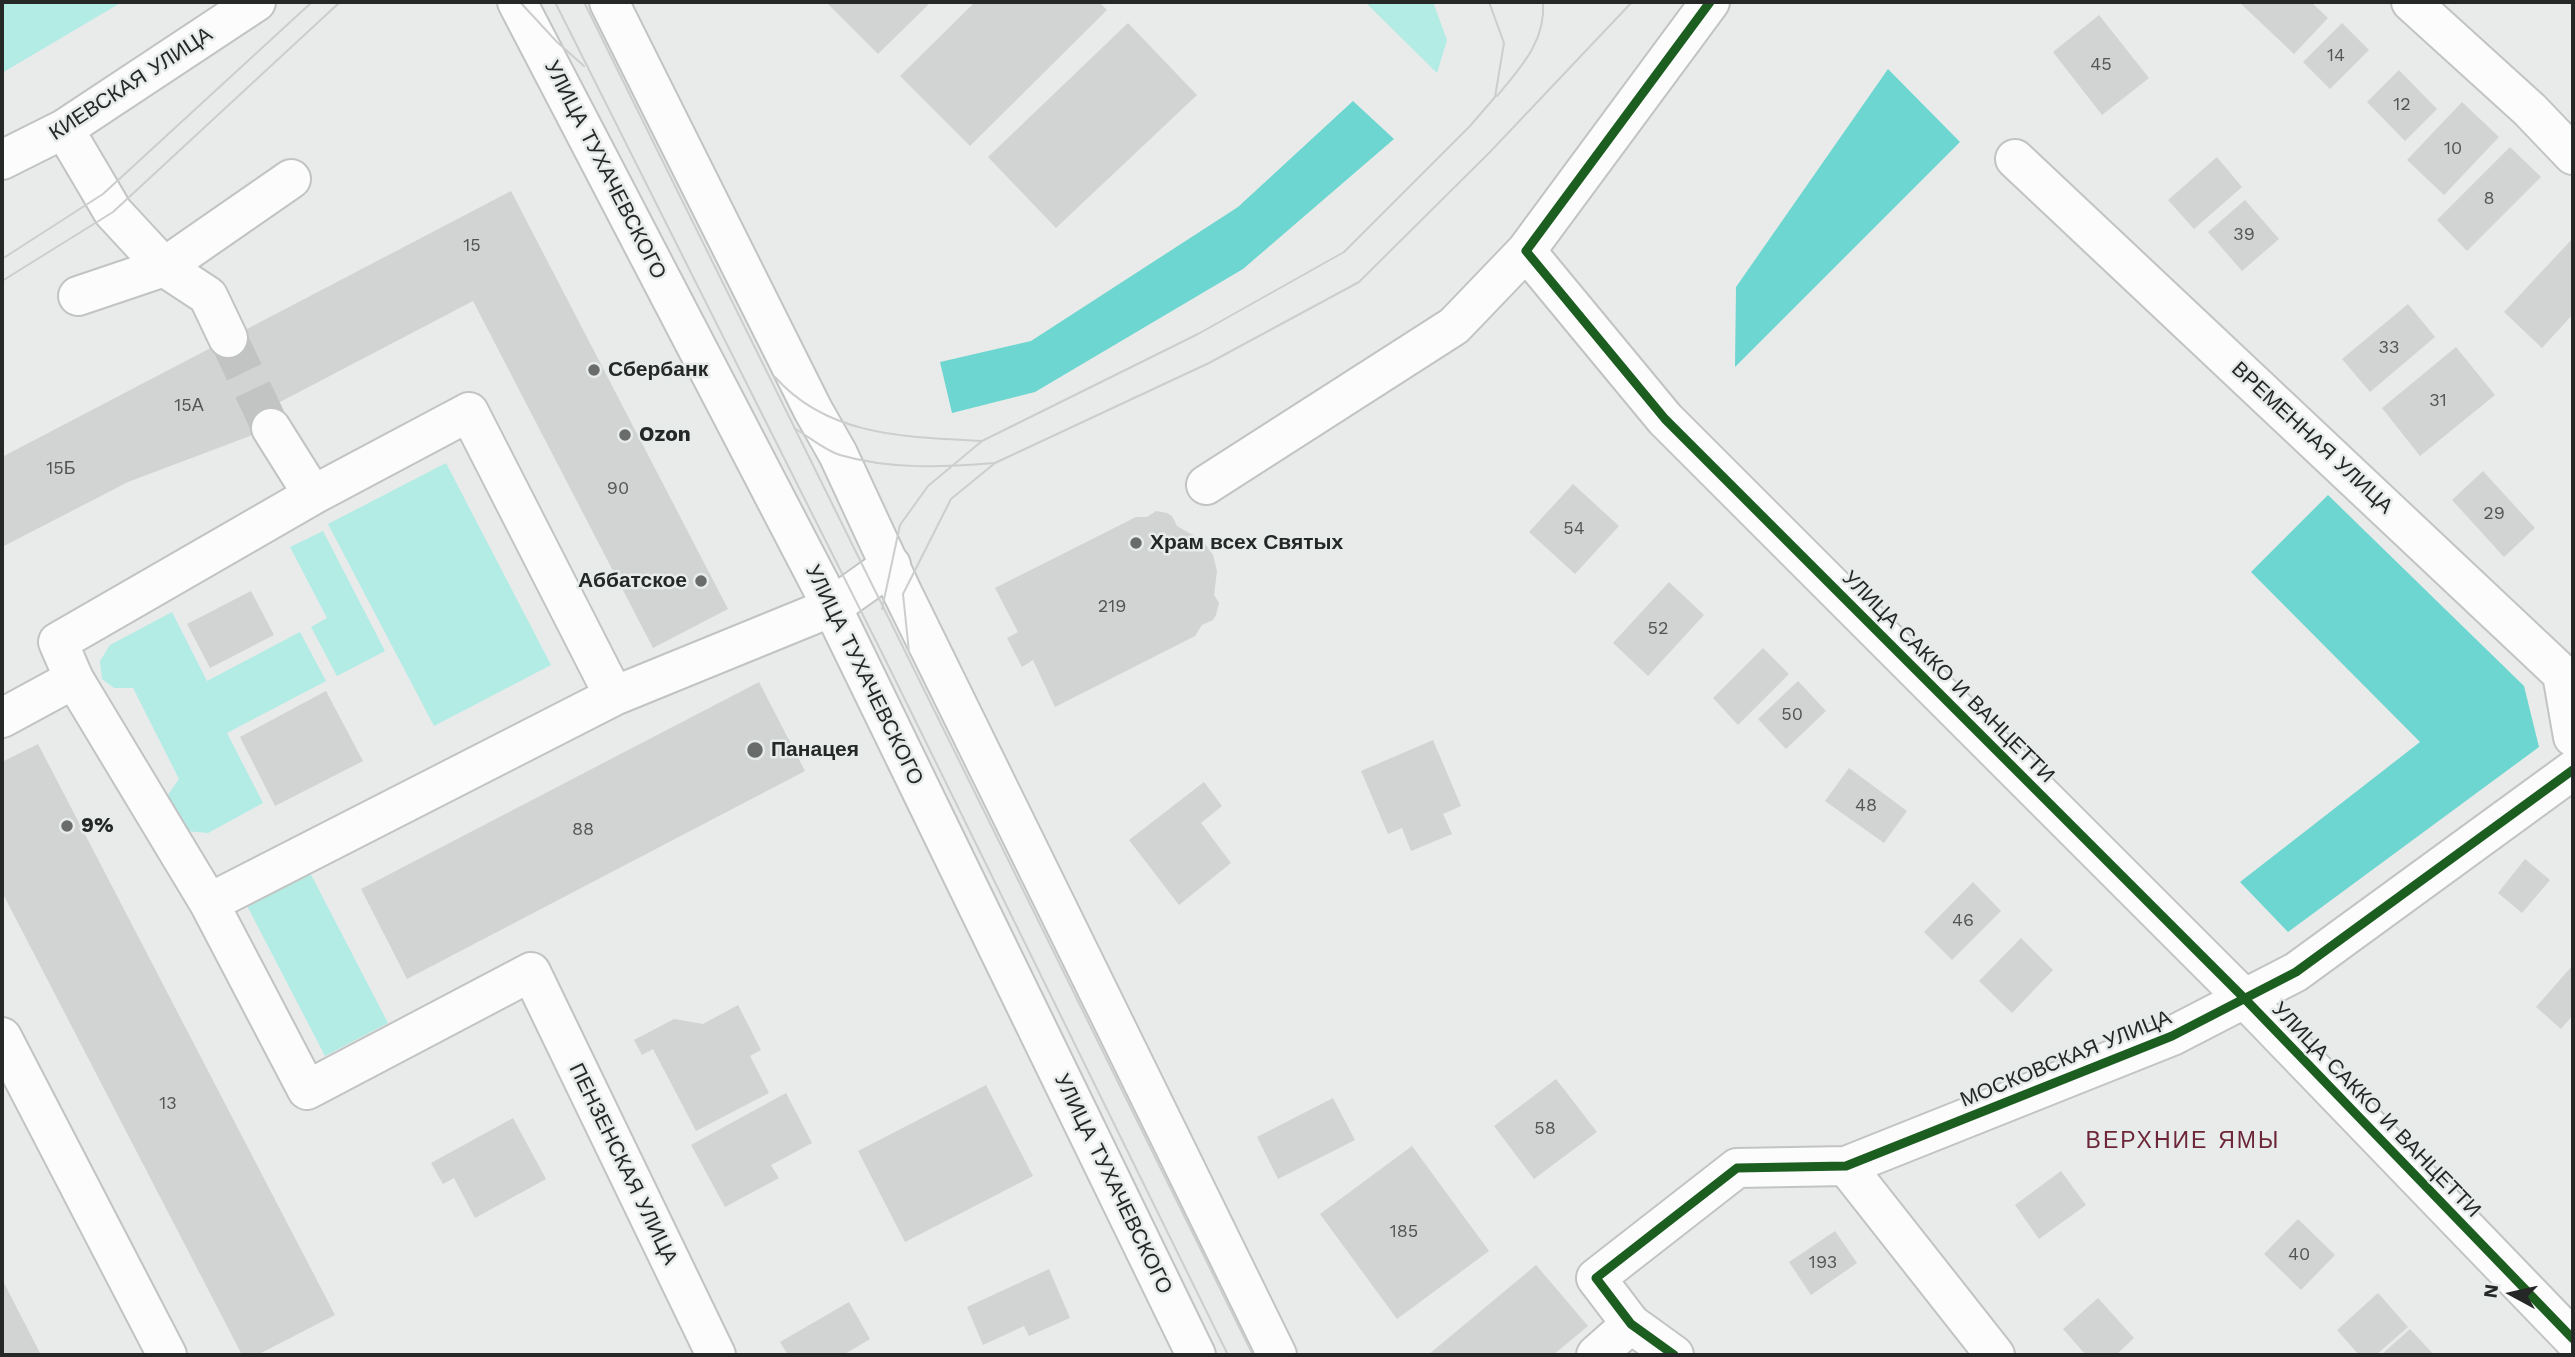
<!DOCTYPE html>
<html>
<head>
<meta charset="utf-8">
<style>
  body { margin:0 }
  #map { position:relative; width:2575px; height:1357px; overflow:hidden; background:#e8ebea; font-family:"Work Sans",sans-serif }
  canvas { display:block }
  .frame { position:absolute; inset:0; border:4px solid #262828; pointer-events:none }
  .north { position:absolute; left:2477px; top:1259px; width:70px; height:70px; -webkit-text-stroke:5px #e7eceb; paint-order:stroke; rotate:278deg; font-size:19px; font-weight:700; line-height:28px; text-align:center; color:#262828 }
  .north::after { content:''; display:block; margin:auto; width:24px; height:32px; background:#262828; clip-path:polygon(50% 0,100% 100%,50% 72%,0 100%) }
</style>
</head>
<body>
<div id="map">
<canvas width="2575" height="1357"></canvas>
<div class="frame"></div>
<div class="north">N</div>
</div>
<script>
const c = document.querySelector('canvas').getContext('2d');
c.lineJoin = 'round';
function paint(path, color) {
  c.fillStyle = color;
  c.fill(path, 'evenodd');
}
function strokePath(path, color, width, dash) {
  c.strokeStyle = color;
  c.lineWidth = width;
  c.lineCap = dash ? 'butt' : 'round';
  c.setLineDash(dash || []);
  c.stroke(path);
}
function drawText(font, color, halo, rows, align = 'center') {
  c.font = font + ' "Work Sans",sans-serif';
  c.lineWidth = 5;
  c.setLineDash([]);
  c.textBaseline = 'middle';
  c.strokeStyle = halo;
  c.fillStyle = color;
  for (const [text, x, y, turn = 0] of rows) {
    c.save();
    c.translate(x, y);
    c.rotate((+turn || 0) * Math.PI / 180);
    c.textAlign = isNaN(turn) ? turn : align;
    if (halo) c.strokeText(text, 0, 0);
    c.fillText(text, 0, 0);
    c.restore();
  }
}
const green = new Path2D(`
  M2,2H122L2,73Z
  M1365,2H1433L1447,40L1437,73Z
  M446,463L551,665L434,726L328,524Z
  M323,531L385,651L337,676L311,627L327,618L290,547Z
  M172,612L207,681L300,632L326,681L227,733L263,803L208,833L186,831L167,796L179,779L133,688H114L102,679L100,661L110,645Z
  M306,865L388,1023L325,1056L243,898Z`);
const forest = new Path2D(`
  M1888,69L1960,142L1735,367L1736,287Z
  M1353,101L1394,139L1243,269L1035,392L952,413L940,362L1031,341L1238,207Z
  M2328,495L2524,686L2539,747L2288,932L2240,882L2420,742L2251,572Z`);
const building = new Path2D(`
  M826,2H931L878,54Z
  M975,2H1099L1107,10L970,146L900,76Z
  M2239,2H2311L2328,18L2294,54Z
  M2099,15L2149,78L2102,115L2053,52Z
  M1128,23L1197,95L1056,228L988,157Z
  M2342,23L2369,50L2330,89L2303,62Z
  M2399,70L2437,109L2405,141L2367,102Z
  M2462,102L2499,137L2444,195L2407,160Z
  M2510,147L2541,177L2467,251L2437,220Z
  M2217,157L2242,187L2194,229L2168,200Z
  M511,191L728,609L653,648L473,301L280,402L271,428L128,482L2,547V457Z
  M2245,200L2279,239L2242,271L2208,232Z
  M2573,238V314L2542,348L2504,312Z
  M2408,304L2435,337L2370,392L2342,359Z
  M2456,347L2495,395L2420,456L2382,408Z
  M2483,471L2535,528L2504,557L2452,500Z
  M1573,484L1619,526L1575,574L1529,532Z
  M1156,511L1167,513L1172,516L1177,526L1203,541L1213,555L1217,571L1214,595L1219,603L1216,615L1213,620L1202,625L1195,636L1055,707L1033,660L1022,667L1007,638L1018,632L995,588L1136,517H1147Z
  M1669,582L1704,615L1648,676L1613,643Z
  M251,591L274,635L210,668L187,624Z
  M1763,648L1789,674L1738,725L1713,698Z
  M1798,681L1826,711L1786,749L1758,719Z
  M759,682L805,771L407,979L361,889Z
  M326,691L363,761L275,806L240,737Z
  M1433,740L1461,806L1443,814L1452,834L1411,851L1402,828L1388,834L1361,771Z
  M38,744L335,1315L257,1355H242L2,892V762Z
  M1849,768L1907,811L1884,843L1825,801Z
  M1204,782L1222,806L1201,823L1231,863L1179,905L1129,840Z
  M2525,859L2550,880L2522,913L2498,893Z
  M1973,882L2001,911L1952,960L1924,932Z
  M2021,938L2053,970L2012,1013L1979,981Z
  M2573,965V1015L2561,1029L2536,1007Z
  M738,1005L761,1050L750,1056L769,1093L696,1131L653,1049L642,1055L634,1040L674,1019L703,1024Z
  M1556,1079L1597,1132L1534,1179L1494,1126Z
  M986,1085L1033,1176L905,1242L858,1151Z
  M786,1093L812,1143L771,1165L779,1178L725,1207L691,1145Z
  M1333,1098L1355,1140L1278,1179L1257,1137Z
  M513,1118L546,1179L475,1218L454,1178L443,1184L431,1163Z
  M1412,1146L1489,1251L1397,1319L1320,1214Z
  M2061,1171L2086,1205L2039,1239L2015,1205Z
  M2298,1219L2335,1255L2301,1290L2264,1254Z
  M1835,1231L1857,1263L1811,1295L1789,1262Z
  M1536,1265L1588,1326L1553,1355H1428Z
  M1049,1269L1070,1318L1029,1336L1024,1326L983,1345L967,1307Z
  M2,1279L41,1355H2Z
  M2378,1293L2408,1327L2376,1355H2359L2337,1330Z
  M2098,1298L2134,1338L2116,1355H2086L2063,1329Z
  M849,1302L870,1339L843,1355H788L780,1342Z
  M2410,1329L2434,1355H2381Z`);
const minorTunnel = new Path2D(`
  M228,338L271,428`);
const minor = new Path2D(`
  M2411,2L2530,110L2573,155
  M64,129L113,212L164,267L208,296L228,338
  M2015,159L2562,674L2573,737
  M2,160L64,129L256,2
  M1526,251L1665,419L2244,998L2573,1339
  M78,296L164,267L291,179
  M1206,485L1454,326L1526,251L1710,2
  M313,495L469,412L614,696
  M74,679L58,642L313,495L271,428
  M2,718L74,679L209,903L307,1090L531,972L716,1355
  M209,903L614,696L832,607L891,565
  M2,1037L167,1355
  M1846,1166L1995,1355
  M1596,1355L1631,1324
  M1674,1355L1631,1324L1596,1278L1737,1168L1846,1166L2172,1036L2296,972L2573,770`);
const major = new Path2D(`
  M517,2L832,607L1196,1355
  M609,2L813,410L838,454L903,594L1277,1355`);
const tram = new Path2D(`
  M520,2L557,42L584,66
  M555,2L881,651L1228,1355
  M584,2L1253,1355
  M1497,96C1521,67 1546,41 1543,2
  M2,259L103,194L312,2
  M2,281L113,212L340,2
  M775,377C828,437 907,437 982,441
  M794,428C808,436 824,450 840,455C891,470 943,467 995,463
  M882,609L900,525L928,486L982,441L1198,334L1344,252L1470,126L1495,97L1504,43L1489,2
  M909,652L903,594L951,499L995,463L1209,363L1359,282L1490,152L1632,2`);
const cycleway = new Path2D(`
  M1710,2L1526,251L1665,419L2244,998L2573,1339
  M1674,1355L1631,1324L1596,1278L1737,1168L1846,1166L2172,1036L2296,972L2573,770`);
const markers = [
  [594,370,7,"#6a6c6c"],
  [625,435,7,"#6a6c6c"],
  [1136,543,7,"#6a6c6c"],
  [701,581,7,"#6a6c6c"],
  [755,750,9,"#6a6c6c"],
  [67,826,7,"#6a6c6c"]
];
const numberNames = [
  ["14",2336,56],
  ["45",2101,65],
  ["12",2402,105],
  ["10",2453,149],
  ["8",2489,199],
  ["39",2244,235],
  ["15",472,246],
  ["33",2389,348],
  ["31",2438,401],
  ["15А",189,406],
  ["15Б",61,469],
  ["90",618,489],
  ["29",2494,514],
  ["54",1574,529],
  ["219",1112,607],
  ["52",1658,629],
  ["50",1792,715],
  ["48",1866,806],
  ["88",583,830],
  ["46",1963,921],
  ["13",168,1104],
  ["58",1545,1129],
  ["185",1404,1232],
  ["40",2299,1255],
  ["193",1823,1263]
];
const streetNames = [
  ["КИЕВСКАЯ УЛИЦА",131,84,-33],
  ["УЛИЦА ТУХАЧЕВСКОГО",605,170,63],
  ["ВРЕМЕННАЯ УЛИЦА",2312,438,43],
  ["УЛИЦА ТУХАЧЕВСКОГО",864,675,64],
  ["УЛИЦА САККО И ВАНЦЕТТИ",1948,677,45],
  ["МОСКОВСКАЯ УЛИЦА",2066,1059,-22],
  ["УЛИЦА САККО И ВАНЦЕТТИ",2376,1110,46],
  ["ПЕНЗЕНСКАЯ УЛИЦА",623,1164,64],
  ["УЛИЦА ТУХАЧЕВСКОГО",1113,1184,64]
];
const poiNames = [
  ["Сбербанк",608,370],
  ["Ozon",639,435],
  ["Храм всех Святых",1150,543],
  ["Аббатское",687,581,"right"],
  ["Панацея",771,750],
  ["9%",81,826]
];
const neighbourhoodNames = [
  ["ВЕРХНИЕ ЯМЫ",2183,1141]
];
paint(green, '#b3ebe5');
paint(forest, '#6dd6d0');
paint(building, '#d2d3d3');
strokePath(minorTunnel, '#c1c4c3', 38, [38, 19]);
strokePath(minor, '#c2c3c3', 42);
strokePath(major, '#c2c3c3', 42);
strokePath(minor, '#fcfcfc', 38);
strokePath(major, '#fcfcfc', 38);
strokePath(tram, '#cccdcd', 2);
strokePath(cycleway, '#1b5e20', 9);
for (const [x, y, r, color] of markers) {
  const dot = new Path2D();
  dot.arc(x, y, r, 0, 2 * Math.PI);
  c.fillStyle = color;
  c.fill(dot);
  strokePath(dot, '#e7eceb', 2.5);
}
drawText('18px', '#535454', null, numberNames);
drawText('21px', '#262828', '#e7eceb', streetNames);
drawText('bold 21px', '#262828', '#e7eceb', poiNames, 'left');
c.letterSpacing = '2px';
drawText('23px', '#6d2739', '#e7eceb', neighbourhoodNames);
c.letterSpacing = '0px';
</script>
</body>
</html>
